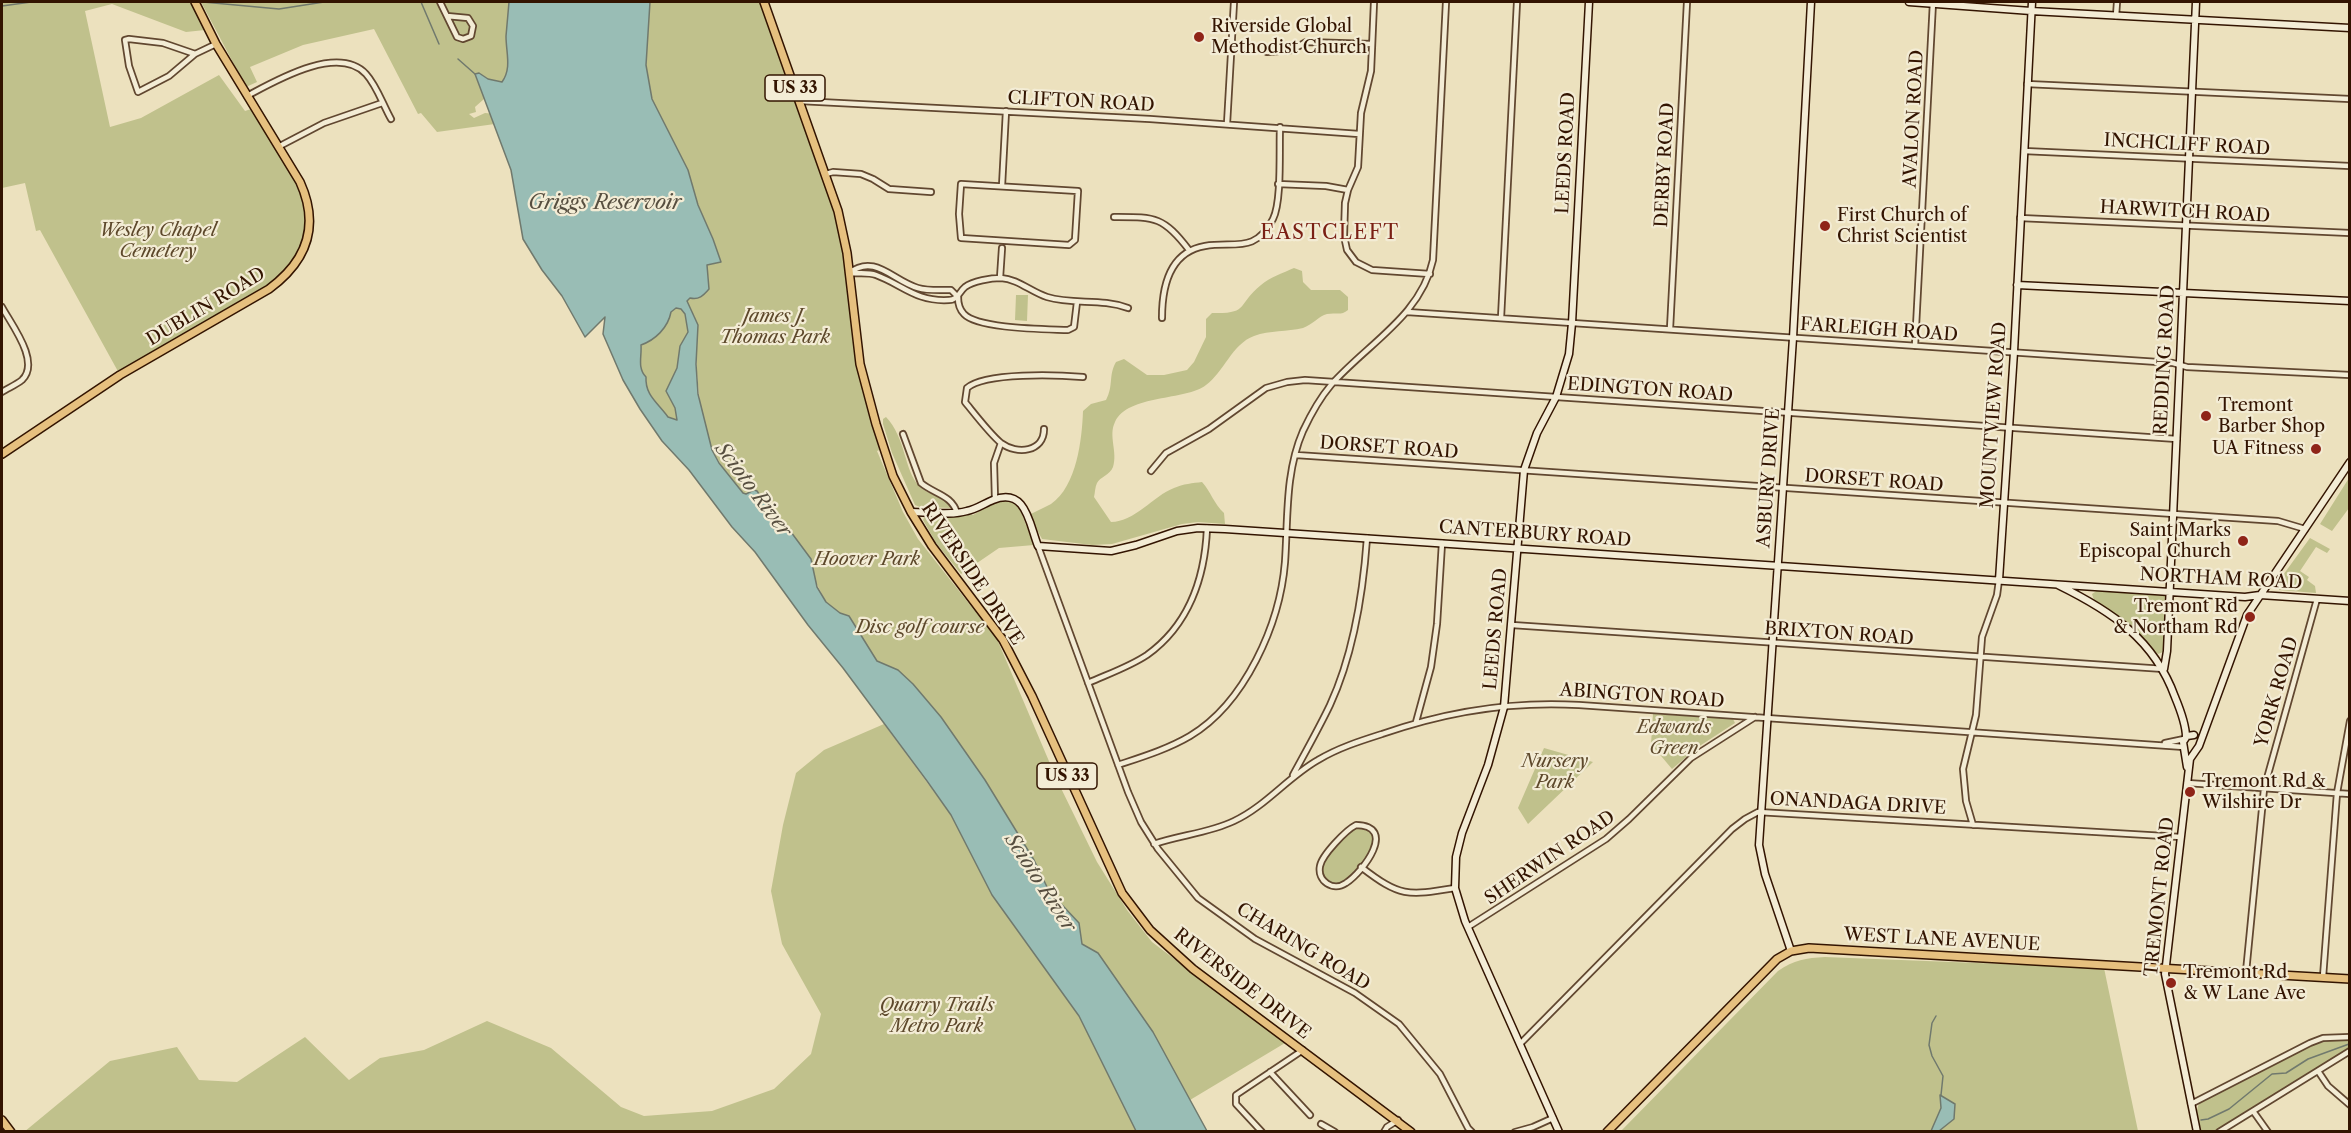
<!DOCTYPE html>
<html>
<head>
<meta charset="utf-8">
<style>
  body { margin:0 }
  #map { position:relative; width:2351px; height:1133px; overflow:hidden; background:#ece1be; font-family:"Libre Caslon Text",serif }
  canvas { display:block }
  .frame { position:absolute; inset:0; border:3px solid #331401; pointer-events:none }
</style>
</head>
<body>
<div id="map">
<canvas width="2351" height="1133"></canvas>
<div class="frame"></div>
</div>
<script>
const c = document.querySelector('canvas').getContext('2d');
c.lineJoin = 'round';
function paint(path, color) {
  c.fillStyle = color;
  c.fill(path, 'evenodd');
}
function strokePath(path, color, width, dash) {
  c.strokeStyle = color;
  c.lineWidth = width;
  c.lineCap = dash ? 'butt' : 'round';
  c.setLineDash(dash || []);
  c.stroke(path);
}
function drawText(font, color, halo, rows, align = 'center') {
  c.font = font + ' "Libre Caslon Text",serif';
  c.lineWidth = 4.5;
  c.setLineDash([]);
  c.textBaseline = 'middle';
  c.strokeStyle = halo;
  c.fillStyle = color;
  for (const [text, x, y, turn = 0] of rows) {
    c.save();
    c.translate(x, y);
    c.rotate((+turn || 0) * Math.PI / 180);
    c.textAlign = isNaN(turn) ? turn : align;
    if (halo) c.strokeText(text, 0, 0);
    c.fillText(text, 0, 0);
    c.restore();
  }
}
const green = new Path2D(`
  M2,2H191L205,30L186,32L112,4L85,11L110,127L141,118L219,75L245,111L254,108L307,198L306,242L284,276L120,375L40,230L36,231L25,183L2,188Z
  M201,2H509L507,75L502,82L488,79L479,73L484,99L475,107L476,112L469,114L474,118L485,113L496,114L502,123L437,132L421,113L418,114L374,29L303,45L250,67L257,82L246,87Z
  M650,2H764L838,211L856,341L884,448L877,451L903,512L918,539L997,639L1057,780L1097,862L1127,910L1152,942L1285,1043L1190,1100L1098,953L1082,944L1079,923L1049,891L1034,860L985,780L941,717L913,684L898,670L877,661L849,616L840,613L826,602L788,528L777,520L757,491L743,493C735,483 726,474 720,463C696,428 696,358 695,317L688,306L687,301L709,285L707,265L721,262L713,238L698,205L688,170L652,99L646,65Z
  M1294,268L1302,271L1303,282L1311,290H1340L1348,297V310C1341,316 1336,312 1327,314C1319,316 1312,325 1303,328C1287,332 1270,330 1254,336C1232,344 1224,372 1206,385C1186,401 1128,394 1115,422C1108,436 1118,452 1113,467C1110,475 1100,477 1097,483C1095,487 1095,493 1094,497L1111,522C1135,522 1153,496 1174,488C1183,484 1193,483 1202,482C1211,492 1214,504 1224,513L1225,524L1198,522L1182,524L1112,544L1092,545L1042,539L1029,515C1036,511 1044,508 1051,504C1077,486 1082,439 1083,411L1091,404L1106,400C1114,385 1108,376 1116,362L1124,359L1147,375H1164L1187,370L1194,362L1206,337V319L1212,313C1250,314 1236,305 1261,285C1270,277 1283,273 1294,268Z
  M1016,295H1028L1027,321L1015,320Z
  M676,308L681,309L685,314L688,332L680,346L677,368L666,391L675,408L678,420L668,418C657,402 645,396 646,377C637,368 642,356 641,345C659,339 661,319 676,308Z
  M886,417C906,438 904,470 919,486C928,495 942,496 951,505V508L920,507L915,505L892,453L883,424V419Z
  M2349,478V508L2332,531L2320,524Z
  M1009,500L1019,507L1034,545L999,548L961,574L936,543L923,520L926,514L973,515L998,501Z
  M2310,538L2330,549L2327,553L2316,547L2300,571L2309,577L2307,580L2315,586L2316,593L2279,590L2278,582Z
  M2098,590L2166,595L2163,652L2158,654L2154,651L2127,623L2094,600L2092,594Z
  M1653,714L1733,719L1735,723L1698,747L1672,769L1651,744Z
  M884,724L951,815L992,895L1079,1016L1136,1131L24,1132L110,1061L177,1047L199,1080L237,1082L305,1037L349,1080L380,1058L424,1050L487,1021L551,1048L621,1107L644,1116L712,1111L774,1089L811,1054L821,1014L782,944L771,891L783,825L796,773L824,750Z
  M1544,748L1593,762L1528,824L1518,808Z
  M1358,827C1394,836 1357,867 1345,881C1333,888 1317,879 1323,864C1327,853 1348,830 1358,827Z
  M1825,957L2104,968L2138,1131L1620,1132L1778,971C1794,960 1806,958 1825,957Z
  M2344,1039L2349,1041V1049L2214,1131H2201L2197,1110L2199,1103C2239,1082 2300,1040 2344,1039Z`);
const water = new Path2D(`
  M509,2H650L646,65L652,99L688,170L698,205L713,239L721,262L707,265L709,289C703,296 699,300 690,298L687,301L698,325L696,364L698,394L712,450L719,463L743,493L746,494L754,490L757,491L777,520L788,528L811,559L817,587L826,602L840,613L849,616L877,661L898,670L913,684L941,717L985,780L1034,860L1049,891L1079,923L1082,944L1098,953L1153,1032L1207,1131H1136L1079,1016L992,895L951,815L927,781L843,668L808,625L755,552L732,527L689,470L662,441L640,409L623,380L603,334L605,317L585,337L562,296L542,270L523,239L511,170L475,74L479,73L488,79L502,82C512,68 506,53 506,36C507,25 508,13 509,2ZM676,308L681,309L685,314L688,332L680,346L677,368L666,391L675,408L677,420L668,417C657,402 645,395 646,377C637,368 642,356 641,345C655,340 668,328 671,312Z
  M1940,1095L1955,1104L1954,1119L1939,1131H1931L1941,1108Z`);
const stream = new Path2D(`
  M203,2L279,9L324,2
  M421,2L439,44
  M2,6L31,2
  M458,59L475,74
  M1936,1016L1932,1023L1929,1045L1932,1056L1943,1076L1941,1095
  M2201,1120L2208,1119L2229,1109L2272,1074L2286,1073L2308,1059L2349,1044`);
const street = new Path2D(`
  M440,2L457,37L463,39L471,36L473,26L468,18L447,16
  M1374,2L1371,71L1361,113L1358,167L1348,190L1345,203L1344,236L1347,250L1356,262L1372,270L1430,274
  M2116,16L2117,2
  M1267,52L1292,50L1306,42L1372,44
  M195,54L163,43L129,39L125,40L129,66L138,92L169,76L195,54L216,44
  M2027,84L2350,99
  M247,96C275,81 338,44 366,74C377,86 383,105 391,119
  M800,101L1150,119L1359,134
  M1227,124L1234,2
  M278,147L324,123L382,103
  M2024,151L2350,166
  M826,174L833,172L861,174L873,179L889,189L931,192
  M961,184L1078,191L1075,240L1069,245L961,238L959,214Z
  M1278,184L1326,186L1348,190
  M1002,186L1006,111
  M1114,217C1155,217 1163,216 1189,250
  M2020,218L2350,233
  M849,273C858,274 868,272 876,275C903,285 916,302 949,300C958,300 959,292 965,287C973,281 991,278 1001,278C1018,279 1031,292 1047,297C1074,305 1101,298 1128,308
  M849,273C875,253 893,281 918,288C928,291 940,290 951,290L958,297
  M1000,278L1002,248
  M958,297C958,303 959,309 964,314C978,329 1046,329 1068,330L1074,327L1077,302
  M2,307C11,324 41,362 22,380C16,385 8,388 2,392
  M1407,312L2173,363L2187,367L2350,375
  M1162,318C1162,287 1169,252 1205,246C1234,241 1255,254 1273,219C1282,201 1279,150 1280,127
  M1501,318L1517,2
  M1670,329L1687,2
  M1915,346L1933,2
  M1044,429C1044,452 1017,455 1001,443C990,434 974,413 965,402L967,388C985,372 1058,375 1083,377
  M903,434L921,483C934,494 952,495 957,513
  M1296,455L2278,521L2305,529
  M1151,471L1166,453L1209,429L1266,388L1287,382L1305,380L2177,439
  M995,499L994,463L1001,443
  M1038,546L1128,792L1141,822L1158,849L1198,898L1255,939L1355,993L1399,1024L1440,1074L1468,1128L1472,1132
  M1512,625L2164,669
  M1088,683C1108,674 1129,667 1147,655C1189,625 1205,577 1207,528
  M1416,722L1431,667L1437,624L1442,543
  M2165,743L2184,739
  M1118,765C1142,757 1168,749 1190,736C1245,703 1280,624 1285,562C1288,519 1285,472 1303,431C1310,416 1320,398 1331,385C1367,344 1421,316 1433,260L1446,2
  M1293,775C1306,751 1319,728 1330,705C1354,653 1363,594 1367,538
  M2187,783L2350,794
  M1356,825C1398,826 1363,872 1346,883C1333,892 1317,881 1320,866C1322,855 1346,830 1356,825Z
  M1973,825L1966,801L1963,769L1976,715L1982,637L1997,595L1999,580
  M1154,844C1180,835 1209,833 1234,821C1266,806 1288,777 1318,760C1338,748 1360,741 1382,734C1445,712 1512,701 1579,705L2184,747
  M1361,867C1400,897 1407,896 1455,888
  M1468,927L1606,839L1629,819L1691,758L1755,717
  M2246,972L2264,789L2317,599
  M2323,977L2337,793L2350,721
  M1520,1044L1732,829L1745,819L1758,812L2181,837
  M2318,1071L2328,1086L2350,1105
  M1270,1072L1310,1115
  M2191,1104L2310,1043L2323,1038L2350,1037
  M2253,1111L2268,1132
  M1321,1124L1335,1132
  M1262,1132L1236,1104V1095L1303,1050
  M1384,1132L1387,1127L1398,1120
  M1515,1132L1533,1127L1553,1118
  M2219,1132L2350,1051`);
const secondary = new Path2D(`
  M1909,2L2031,11L2350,28
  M2017,285L2350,301
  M911,512C929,512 950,516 967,511C977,509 985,503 993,500C1026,487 1029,523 1038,546L1111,551L1136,545L1177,531L1198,528L1225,529L2245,597L2260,595L2350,601
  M1999,580L2014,352L2032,2
  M2058,585C2111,611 2154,639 2175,697C2180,709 2186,724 2186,737
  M2164,669L2167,651L2170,584L2196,2
  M2187,767L2183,742L2187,736L2194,735
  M1791,951L1765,874L1759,845L1793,338L1811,2
  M1559,1132L1465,921L1455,888L1456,857L1462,833L1488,765L1504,707L1524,470L1537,433L1556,397L1569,354L1572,323L1589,2
  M2197,1132L2165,974L2190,759L2199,746L2247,615L2350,462`);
const primary = new Path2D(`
  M764,2L838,211L847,253L860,364L876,424L893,476L911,512L932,546L1003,640L1032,696L1122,893L1150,930L1193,969L1411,1132
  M2,454L120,375L269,289C307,261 320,226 300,182L216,44L195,2
  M2,1120L11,1132
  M1607,1132L1777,959L1791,951L1809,948L2350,979`);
const markers = [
  [1199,37,6,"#8f2418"],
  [1825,226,6,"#8f2418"],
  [2206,416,6,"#8f2418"],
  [2316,449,6,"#8f2418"],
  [2243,541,6,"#8f2418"],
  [2250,617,6,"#8f2418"],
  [2190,792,6,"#8f2418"],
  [2171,983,6,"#8f2418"]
];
const shields = [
  [795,88,60],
  [1067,776,60]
];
const shieldNames = [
  ["US 33",795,88],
  ["US 33",1067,776]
];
const poiNames = [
  ["Riverside Global",1211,27],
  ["Methodist Church",1211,48],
  ["First Church of",1837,216],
  ["Christ Scientist",1837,237],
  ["Tremont",2218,406],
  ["Barber Shop",2218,427],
  ["UA Fitness",2304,449,"right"],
  ["Saint Marks",2231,531,"right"],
  ["Episcopal Church",2231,552,"right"],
  ["Tremont Rd",2238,607,"right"],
  ["& Northam Rd",2238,628,"right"],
  ["Tremont Rd &",2202,782],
  ["Wilshire Dr",2202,803],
  ["Tremont Rd",2183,973],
  ["& W Lane Ave",2183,994]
];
const streetNames = [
  ["CLIFTON ROAD",1081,102,3],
  ["AVALON ROAD",1914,119,-87],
  ["INCHCLIFF ROAD",2187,145,3],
  ["LEEDS ROAD",1566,153,-87],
  ["DERBY ROAD",1665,165,-87],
  ["HARWITCH ROAD",2185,212,3],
  ["DUBLIN ROAD",206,307,-31],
  ["FARLEIGH ROAD",1879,330,4],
  ["REDDING ROAD",2165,360,-87],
  ["EDINGTON ROAD",1650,390,4],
  ["MOUNTVIEW ROAD",1994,415,-86],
  ["DORSET ROAD",1389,448,4],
  ["ASBURY DRIVE",1769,478,-86],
  ["DORSET ROAD",1874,481,4],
  ["CANTERBURY ROAD",1535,534,4],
  ["RIVERSIDE DRIVE",972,574,56],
  ["NORTHAM ROAD",2221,579,3],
  ["LEEDS ROAD",1496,629,-85],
  ["BRIXTON ROAD",1839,634,4],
  ["YORK ROAD",2277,692,-74],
  ["ABINGTON ROAD",1642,696,4],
  ["ONANDAGA DRIVE",1858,804,3],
  ["SHERWIN ROAD",1550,858,-34],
  ["TREMONT ROAD",2160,897,-84],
  ["WEST LANE AVENUE",1942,940,3],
  ["CHARING ROAD",1303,947,31],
  ["RIVERSIDE DRIVE",1242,984,38]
];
const parkNames = [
  ["Wesley Chapel",158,231],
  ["Cemetery",158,252],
  ["James J.",775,317],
  ["Thomas Park",775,338],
  ["Hoover Park",867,560],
  ["Disc golf course",920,628],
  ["Edwards",1674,728],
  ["Green",1674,749],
  ["Nursery",1555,762],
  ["Park",1555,783],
  ["Quarry Trails",937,1006],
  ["Metro Park",937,1027]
];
const waterNames = [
  ["Griggs Reservoir",605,203],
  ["Scioto River",753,490,53],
  ["Scioto River",1040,883,57]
];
const neighbourhoodNames = [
  ["EASTCLEFT",1330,233]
];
paint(green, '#c0c18c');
paint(water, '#99bdb5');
strokePath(water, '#70796d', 1.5);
strokePath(stream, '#70796d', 1.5);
strokePath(street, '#614730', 8);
strokePath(secondary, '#331401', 9);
strokePath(primary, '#331401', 10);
strokePath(street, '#f3ecd5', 4.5);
strokePath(secondary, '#f3ecd5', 6);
strokePath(primary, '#e6c07f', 7);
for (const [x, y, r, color] of markers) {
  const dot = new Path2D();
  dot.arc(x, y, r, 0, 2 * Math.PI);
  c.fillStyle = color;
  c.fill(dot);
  strokePath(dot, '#f3ecd5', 2);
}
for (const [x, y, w] of shields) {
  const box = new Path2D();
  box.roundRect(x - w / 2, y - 13, w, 26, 4.5);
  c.fillStyle = '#f3ecd5';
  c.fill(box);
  strokePath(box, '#331401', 1.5);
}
drawText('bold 16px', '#331401', null, shieldNames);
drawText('18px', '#331401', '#f3ecd5', poiNames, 'left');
drawText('18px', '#331401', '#f3ecd5', streetNames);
drawText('italic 18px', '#5d482b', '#f3ecd5', parkNames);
drawText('italic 20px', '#574f40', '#f3ecd5', waterNames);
c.letterSpacing = '1.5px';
drawText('20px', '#7a1f14', '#f3ecd5', neighbourhoodNames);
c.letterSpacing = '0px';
</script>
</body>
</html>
